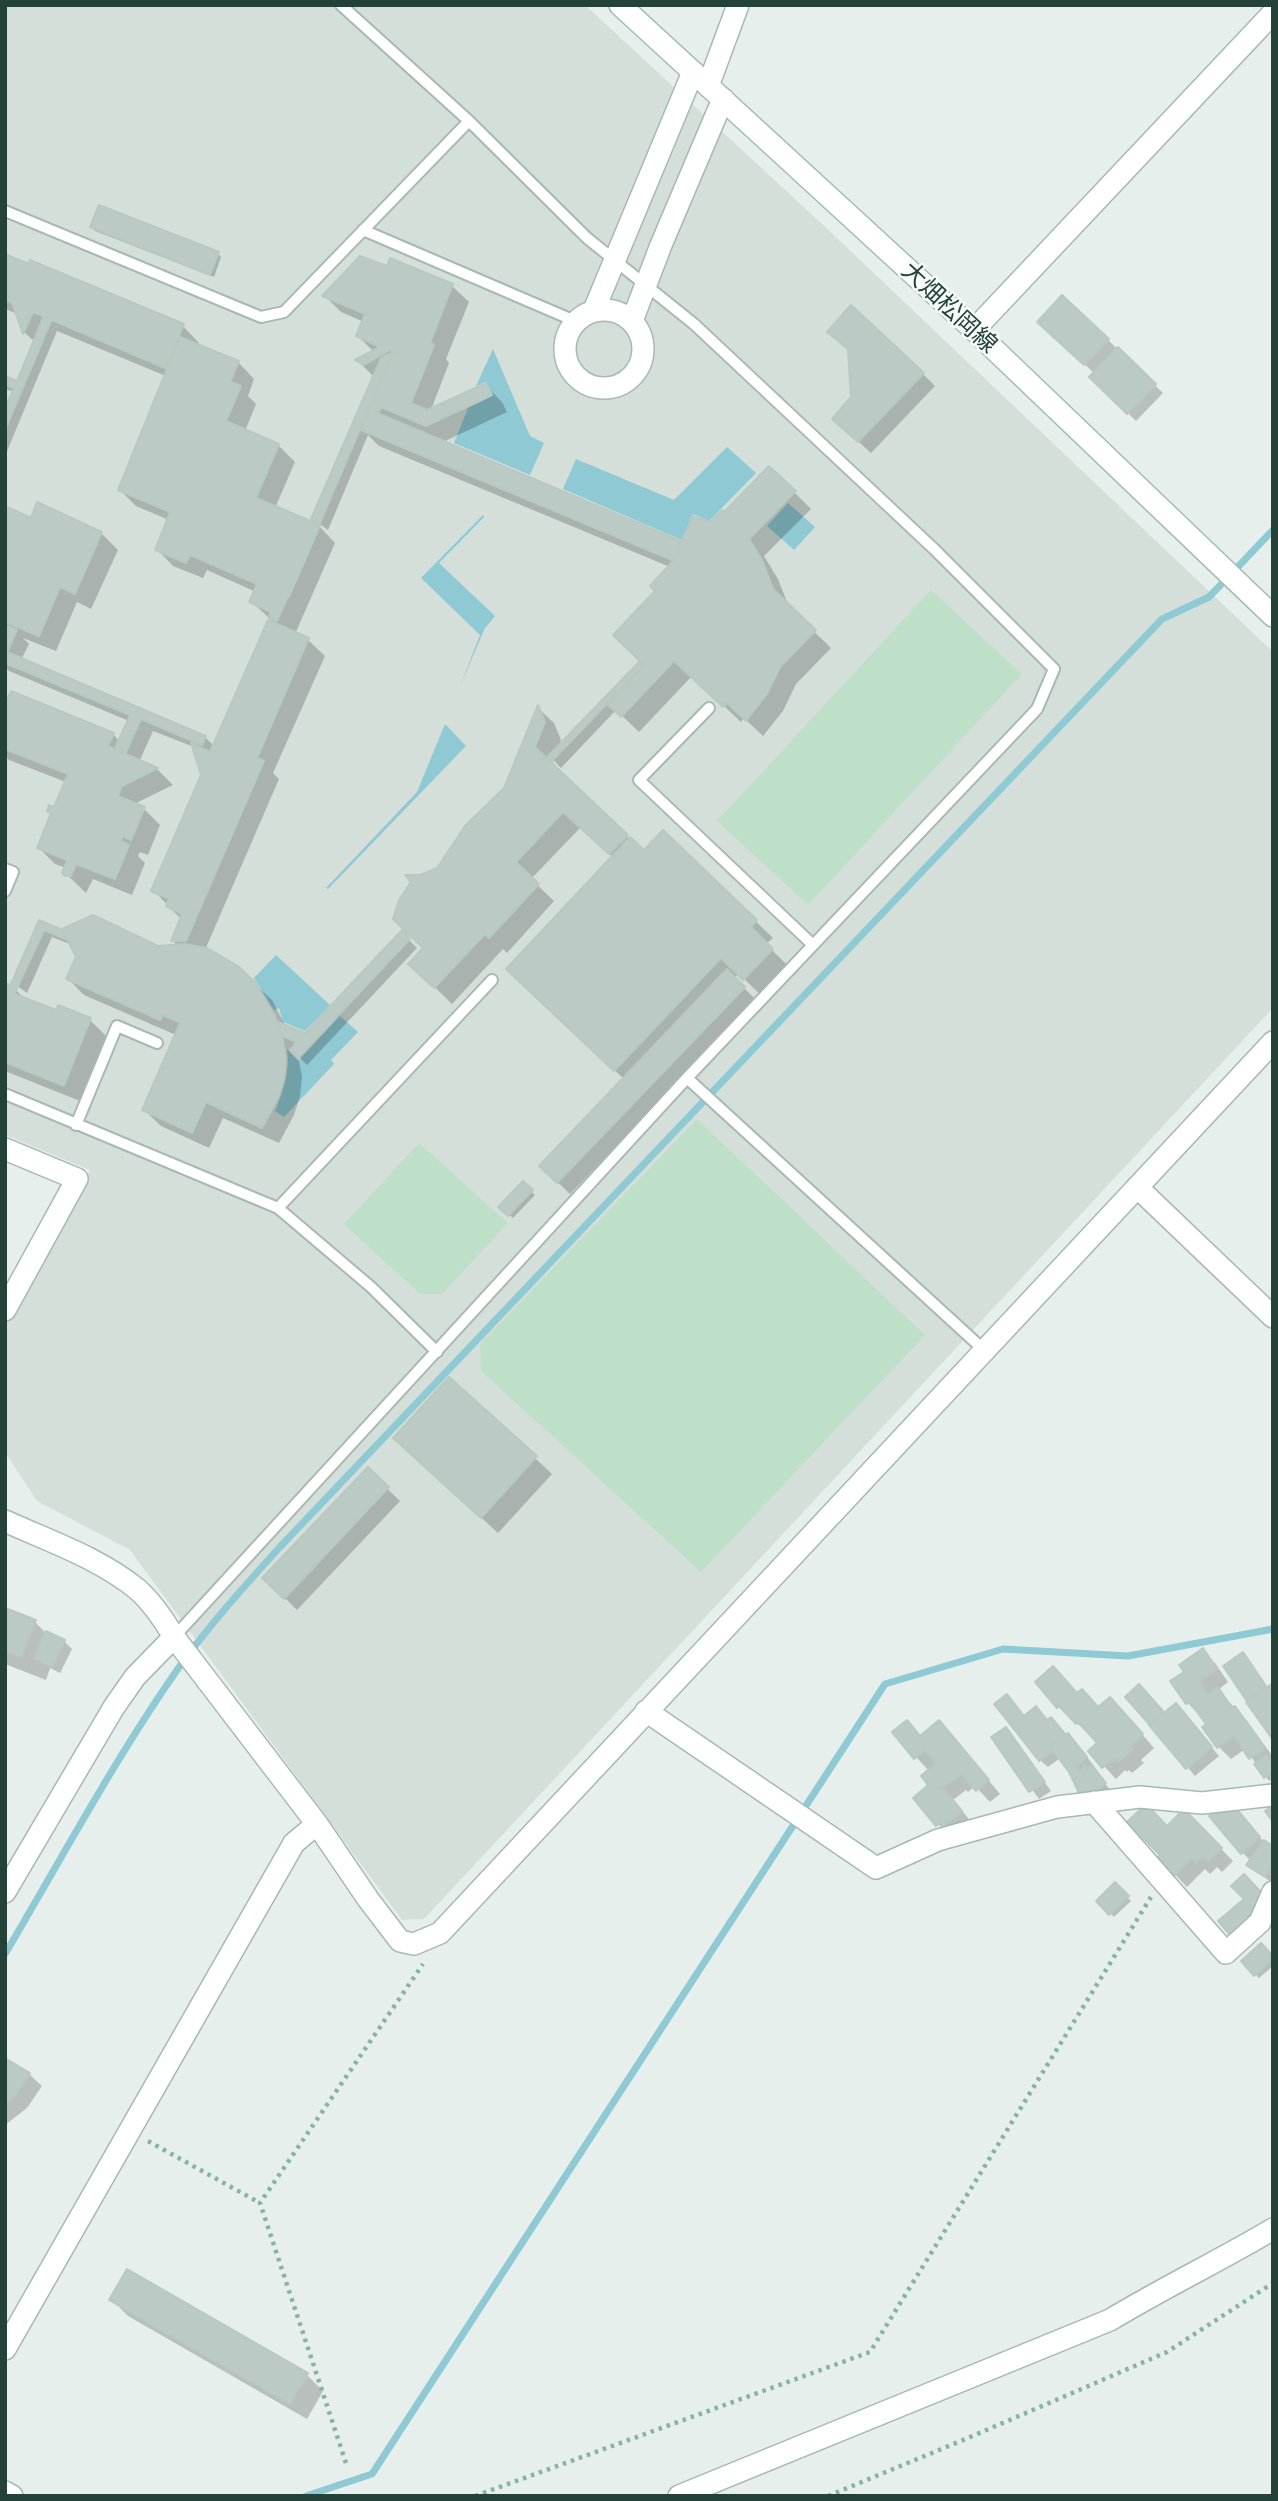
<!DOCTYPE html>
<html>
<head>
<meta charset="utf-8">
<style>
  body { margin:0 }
  #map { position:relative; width:1278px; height:2501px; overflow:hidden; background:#e6efeb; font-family:"Alegreya Sans",sans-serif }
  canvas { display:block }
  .frame { position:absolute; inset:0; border:7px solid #24423a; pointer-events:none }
</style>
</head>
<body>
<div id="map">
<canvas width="1278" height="2501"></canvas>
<div class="frame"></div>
</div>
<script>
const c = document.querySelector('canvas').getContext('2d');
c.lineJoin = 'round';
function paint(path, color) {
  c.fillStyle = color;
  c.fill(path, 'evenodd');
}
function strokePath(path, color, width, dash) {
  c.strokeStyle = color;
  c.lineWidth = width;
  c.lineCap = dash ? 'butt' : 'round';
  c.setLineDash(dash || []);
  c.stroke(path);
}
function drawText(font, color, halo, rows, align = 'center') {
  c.font = font + ' "Alegreya Sans","Noto Sans JP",sans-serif';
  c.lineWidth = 5;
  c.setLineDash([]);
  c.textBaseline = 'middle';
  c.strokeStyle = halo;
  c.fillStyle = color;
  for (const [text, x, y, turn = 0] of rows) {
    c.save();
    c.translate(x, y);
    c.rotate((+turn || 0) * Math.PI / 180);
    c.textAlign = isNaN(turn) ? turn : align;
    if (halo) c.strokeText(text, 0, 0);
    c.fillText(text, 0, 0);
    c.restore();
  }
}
const built = new Path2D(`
  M5,5H585L821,223L1273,652V1008L424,1919L402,1920L130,1550L37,1501L5,1452V1327L90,1170L5,1135Z`);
const green = new Path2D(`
  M931,590L1022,674L808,905L717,821Z
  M697,1119L925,1335L701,1572L481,1371L480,1344Z
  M419,1143L508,1223L442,1294H420L344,1224Z`);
const water = new Path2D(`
  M493,349L530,436L544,443L530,475L454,443L468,408L492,396L485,382L476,386Z
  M727,447L756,473L709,521L693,514L682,540L563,489L576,459L674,500Z
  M788,503L815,527L794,550L767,526Z
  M483,515L484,517L439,563L495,616L485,628L460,686L480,635L421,578Z
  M445,724L466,746L328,889L326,888L417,792Z
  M276,955L330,1005L305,1031L283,1022L279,1008L274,1010L254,978Z
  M340,1016L358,1032L331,1060L334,1064L284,1117L275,1111C284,1090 290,1071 287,1049L298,1061Z`);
const shadow = new Path2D(`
  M92,227L218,254L221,257L214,277L95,231Z
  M5,256L183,326L199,343L198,346L238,362L254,379L248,396L256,404L245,431L278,445L295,462L275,508L319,526L335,543L295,634L308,640L325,656L273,773L279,779L205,950L254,983L272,1000L286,1027L306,1035L402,933L417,948L307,1065L298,1056L302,1077L300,1096L294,1115L279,1143L223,1118L209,1148L161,1126L144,1110L176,1035L84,995L68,979L78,957L72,945L52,937L27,993L13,983L40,922L59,931L70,942L179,947L173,941L182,920L153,890L203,775L194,747L153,731L139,762L157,769L173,785L138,802L137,806L144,809L160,825L148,855L140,852L138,856L145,863L132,895L93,879L86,893L64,872L66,868L55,864L39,848L66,782L9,760L5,756V710L113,734L120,742L129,721L9,671L5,667V637L8,632L5,631V508L32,520L101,533L118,550L91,609L77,602L56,651L23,638L29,644L21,660L205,737L215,747L270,619L251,601L256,592L207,570L203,578L173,566L157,549L169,520L136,506L120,490L166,376L57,331L5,456V413L14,392L5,389V378L18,383L35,342L25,333L18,314L5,309ZM315,532H318L289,598L286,597Z
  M391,260L452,286L469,302L446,359L449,363L431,410L485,385L502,402L507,412L443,442L683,544L724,515L794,492L811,509L764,556L778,579L789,607L831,648L796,684L783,711L763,736L744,718L741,722L692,676L639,732L616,710L561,768L553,760L551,765L644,853L663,833L773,938L766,944L789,967L761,995L739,974L734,978L756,1000L570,1194L541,1166L624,1079L525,986L613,857L580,828L531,879L554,901L507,953L503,949L452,1004L411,964L425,948L420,877L438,869L506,789L538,708L554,723L561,740L558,749L639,664L644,669L647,666L657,591L670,567L379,446L368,435L328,530L313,519L374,377L358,361L374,352L358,336L364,322L341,312L325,296L388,268Z
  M829,332L923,374L935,386L871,453L847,431L853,398L849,351Z
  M1052,334L1108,340L1163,393L1136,421L1091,377L1095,374Z
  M5,985L16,990L27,1001L57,1012L59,1007L90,1020L107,1037L80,1101L5,1071Z
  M523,1183L535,1195L513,1218L501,1207Z
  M412,1454L535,1458L552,1474L498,1533Z
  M368,1470L400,1501L297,1610L265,1578Z
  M5,1610L35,1622L46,1633L64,1641L72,1649L60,1673L50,1668L46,1680L5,1664Z
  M1203,1651L1215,1663L1228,1682L1218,1690L1247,1721L1273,1757V1778L1269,1781L1245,1749L1231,1759L1219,1747L1205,1727L1208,1725L1188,1703L1173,1682L1187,1672Z
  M1243,1655L1268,1688L1250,1701L1247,1699Z
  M1037,1683L1077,1695L1099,1709L1122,1711L1154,1748L1141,1760L1144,1763L1132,1773L1129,1770L1127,1772L1125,1770L1116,1779L1104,1766L1100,1743L1091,1733L1089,1735L1072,1718L1071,1719Z
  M1147,1695L1164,1715L1183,1713L1219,1756L1195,1776L1128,1697Z
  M1025,1717L1048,1721L1058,1727L1066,1737L1076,1743L1094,1766L1092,1768L1112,1792L1089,1800L1081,1792L1071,1771L1059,1759L1048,1767L1040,1760Z
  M1006,1729L1051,1791L1039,1799L994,1737Z
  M951,1735L1000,1794L990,1802L975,1786L968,1792L966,1790L953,1800L973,1824L950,1837L938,1824L929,1771L916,1757L921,1737Z
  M1184,1811L1233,1861L1222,1872L1217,1867L1210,1874L1205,1869L1187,1887L1159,1858Z
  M1226,1815L1242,1816L1263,1841L1273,1848V1884L1249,1865L1251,1861L1242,1852Z
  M1244,1876L1269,1902L1239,1942L1246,1899Z
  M1115,1885L1131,1901L1114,1917L1098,1901Z
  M1273,1958V1966L1259,1978L1243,1962Z
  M5,2060L29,2074L42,2086L27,2108L5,2125Z
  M111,2299L306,2374L323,2391L307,2419L128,2316Z`);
const stream = new Path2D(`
  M5,1954C63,1856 117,1755 182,1663C211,1623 245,1586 278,1549L1162,619L1209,597L1273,530
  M306,2496L372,2474L885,1684L1003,1649L1128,1656L1273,1629`);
const building = new Path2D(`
  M99,205L219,252L210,275L90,227Z
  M5,254L29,264L30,260L184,324L165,368L33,312L23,334L12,303L5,300Z
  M360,256L387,266L390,258L453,284L430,343L434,345L411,403L427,410L486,383L492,395L426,426L381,407L379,412L370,408L394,352L390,350L364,365L355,360L380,347L356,336L365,314L322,296Z
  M1062,295L1109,339L1084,365L1037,322Z
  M851,305L924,373L858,442L832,419L851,397L848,349L827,332Z
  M43,318L51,321L5,430V408L14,388L5,385V376L17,381Z
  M180,337L239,361L230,382L241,386L226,421L279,444L256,498L320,525L277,621L268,617L271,612L249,602L257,584L190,555L186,563L155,550L170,512L118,490Z
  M1118,347L1156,384L1127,414L1089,377Z
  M393,352L320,523L311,519L381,358Z
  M370,410L681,541L672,560L361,430Z
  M769,466L796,491L749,539L762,560L773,589L816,630L780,667L767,694L746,721L727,703L723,707L674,661L621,717L608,705L645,666L613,635L655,591L650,586L673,561L693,516L710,522L722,510L724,512Z
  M37,502L102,532L75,594L60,587L39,636L5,622V506L31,518Z
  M268,620L309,638L257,758L264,761L186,941H171L182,914L166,906L169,899L151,891L201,775L191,743L210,752Z
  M8,626L17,630L7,652L206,736L202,745L141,719L126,752L115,748L130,715L5,663V633Z
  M639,662L643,666L552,761L548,756Z
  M11,691L114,733L108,746L158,768L122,786L118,796L145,807L131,840L123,836L121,841L129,845L115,879L76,864L71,876H65L62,873L67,860L37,848L51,813L47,811L49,805L54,807L68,774L5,749V705Z
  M538,705L545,722L535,747L628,835L609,854L563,812L516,862L539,884L489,938L485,934L434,988L408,964L423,948L393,919L399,900L411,882L405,875H420L437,868L465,826L504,788Z
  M663,830L757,920L751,927L773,949L743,980L721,958L614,1071L506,969L630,837L644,850Z
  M93,915L158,946L184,944L207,948L238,966L255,982L275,1016L283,1041L286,1059L284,1079L278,1098L262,1128L206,1102L192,1133L142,1110L180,1023L163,1015L160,1020L66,979L76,957L62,929Z
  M39,920L60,929L65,939L44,930L18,986L11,984Z
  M402,930L410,939L298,1058L290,1050L297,1042L282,1036L278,1022L305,1033Z
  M727,969L745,987L557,1183L539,1166Z
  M5,983L17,988L15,994L56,1010L58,1005L91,1018L64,1086L5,1062Z
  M523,1181L533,1190L508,1216L498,1207Z
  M449,1377L537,1456L481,1518L393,1438Z
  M368,1467L389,1487L284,1599L262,1578Z
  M5,1608L36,1620L21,1657L5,1651Z
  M46,1631L65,1640L52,1667L34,1658Z
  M1203,1648L1217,1669L1199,1682L1208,1694L1218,1687L1232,1708L1235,1706L1265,1748L1249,1759L1234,1736L1217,1748L1202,1727L1206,1724L1190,1702L1186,1704L1170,1681L1184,1672L1179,1665Z
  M1243,1652L1266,1686L1246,1700L1223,1666Z
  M1053,1666L1077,1693L1082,1689L1098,1707L1110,1697L1143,1734L1130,1746L1133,1749L1119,1762L1116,1758L1113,1761L1112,1759L1102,1768L1088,1751L1097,1743L1079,1722L1076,1724L1059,1706L1057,1708L1035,1682Z
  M1273,1683V1740L1246,1702Z
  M1139,1684L1163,1711L1149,1724L1125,1697Z
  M1007,1694L1024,1716L1036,1706L1047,1720L1051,1717L1065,1734L1049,1747L1052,1751L1039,1761L994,1704Z
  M1176,1703L1212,1747L1186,1769L1149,1725Z
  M907,1720L920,1736L939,1720L989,1780L976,1791L962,1774L942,1787L962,1811L944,1826L941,1822L936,1826L913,1798L928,1785L921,1776L936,1763L925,1750L914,1759L892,1732Z
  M1006,1727L1045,1782L1029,1792L991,1737Z
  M1068,1733L1087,1757L1076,1767L1079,1771L1085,1766L1088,1769L1092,1765L1106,1783L1097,1790L1079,1793L1069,1772L1050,1747Z
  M1267,1755L1273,1764V1772L1264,1778L1254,1764Z
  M1146,1804L1167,1826L1184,1809L1222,1848L1208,1861L1203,1856L1196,1863L1192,1858L1174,1876L1157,1858L1160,1855L1127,1822Z
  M1273,1805V1822L1265,1811Z
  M1220,1806L1225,1813L1234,1806L1260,1837L1241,1854L1209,1816Z
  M1264,1840L1273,1846V1865L1265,1877L1246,1865Z
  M1244,1874L1262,1893L1255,1900L1260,1905L1247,1916L1250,1919L1230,1935L1218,1921L1244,1899L1231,1886Z
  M1115,1882L1129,1896L1109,1915L1096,1901Z
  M1261,1943L1273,1956V1959L1254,1976L1241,1961Z
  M5,2058L30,2073L15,2096L5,2103Z
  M127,2269L308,2373L290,2404L109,2300Z`);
const path = new Path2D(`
  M148,2141L260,2203
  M346,2463L260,2203L423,1964
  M475,2496L870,2352L1151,1897
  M828,2496L968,2438L1167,2352L1273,2283`);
const service = new Path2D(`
  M5,211L261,317L284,312L469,121
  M363,230L575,321
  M709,708L639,780L813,945
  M5,869L13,872L5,891
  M687,1078L984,1350
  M5,1094L278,1208L371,1287L437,1352
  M76,1125L117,1026L157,1043
  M278,1208L492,980
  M174,1637L687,1078L1037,709L1054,669L934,549L694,324L587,238L469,121L341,5`);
const minor = new Path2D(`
  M565 349a39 39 0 1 1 78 0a39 39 0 1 1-78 0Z
  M594,310L693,72
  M632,321L661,245L723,99
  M5,1149L77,1179L5,1310
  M1137,1187L1273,1317
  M5,1521C49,1541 99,1558 137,1589C152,1602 164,1620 174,1637L317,1824L294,1843L5,2349
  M646,1711L876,1868L938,1840L1057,1807L1140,1797L1202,1803L1273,1795
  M1094,1802L1226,1953L1260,1922L1273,1892
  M317,1824L368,1899L400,1941L414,1944L440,1933L1273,1042
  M5,1892L114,1707L135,1677L174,1637
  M5,2492L12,2496
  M679,2496L1110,2320C1163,2288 1219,2261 1273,2229`);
const tertiary = new Path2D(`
  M708,86L738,5
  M974,330L1273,13`);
const secondary = new Path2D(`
  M620,5L974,330L1273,616`);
const streetNames = [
  ["大畑松岡線",949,308,43]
];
paint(built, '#d4dfda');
paint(green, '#bfe0c8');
paint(water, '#8ec9d4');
paint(shadow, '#0003');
strokePath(stream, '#8ec9d4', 7);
paint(building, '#bbcac4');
strokePath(building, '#b8c9c2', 2);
strokePath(service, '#a8b8b2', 14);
strokePath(minor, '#a8b8b2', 24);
strokePath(tertiary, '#a8b8b2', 24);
strokePath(secondary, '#a4bbb3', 24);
strokePath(path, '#86b3a5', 4.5, [3.5, 5]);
strokePath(service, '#fff', 10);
strokePath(minor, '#fff', 21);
strokePath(tertiary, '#fff', 21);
strokePath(secondary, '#fff', 21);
drawText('24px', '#24423a', '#f7fbf9', streetNames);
</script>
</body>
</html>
